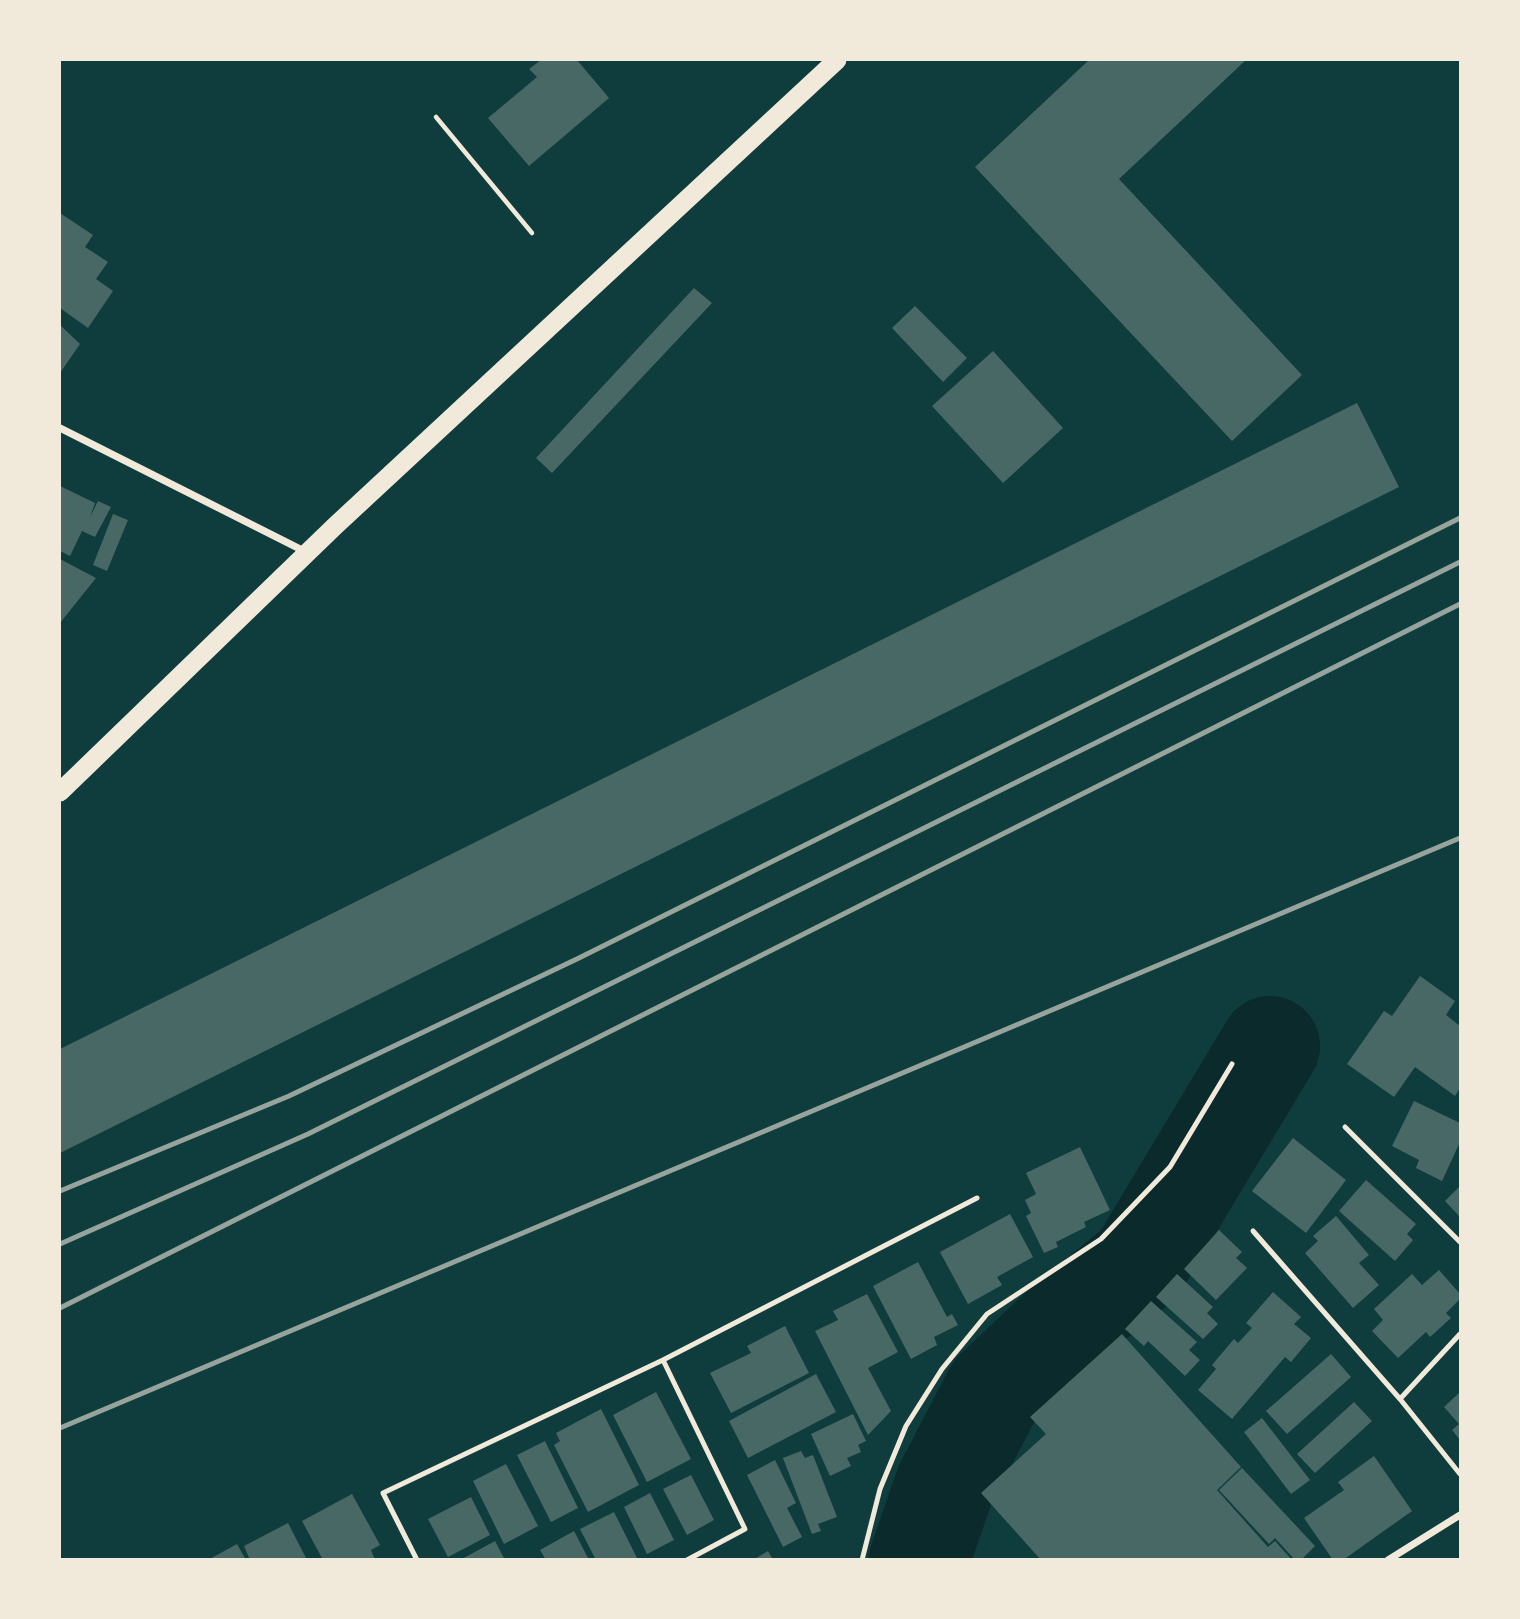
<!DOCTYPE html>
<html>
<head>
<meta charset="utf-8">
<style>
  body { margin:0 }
  #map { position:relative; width:1520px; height:1619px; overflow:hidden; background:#0f3d3e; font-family:"Work Sans",sans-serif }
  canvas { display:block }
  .frame { position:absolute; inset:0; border:61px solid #f1e9da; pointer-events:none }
</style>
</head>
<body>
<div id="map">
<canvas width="1520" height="1619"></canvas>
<div class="frame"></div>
</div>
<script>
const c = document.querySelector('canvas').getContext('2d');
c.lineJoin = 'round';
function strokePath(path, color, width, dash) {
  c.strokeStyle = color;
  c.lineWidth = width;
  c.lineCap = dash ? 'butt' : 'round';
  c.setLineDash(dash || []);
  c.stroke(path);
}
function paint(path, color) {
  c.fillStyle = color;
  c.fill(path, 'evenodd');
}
const river = new Path2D(`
  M919,1560L945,1485L994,1391L1066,1323L1139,1264L1270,1046`);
const building = new Path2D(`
  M541,60H577L609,98L529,166L488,118L537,77L529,69Z
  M1089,60H1246L1119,179L1302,375L1232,441L975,167Z
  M60,213L93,235L85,247L108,262L96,279L113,291L88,328L60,308Z
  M694,288L712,303L552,473L536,458Z
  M915,306L967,358L943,382L892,328Z
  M60,325L80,344L60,373Z
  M993,351L1063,428L1003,483L932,406Z
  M1357,403L1399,487L60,1153V1049Z
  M60,486L95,503L90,517L98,501L111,507L95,537L82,531L70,556L60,551Z
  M113,514L128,520L107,571L93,565Z
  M60,559L96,578L60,623Z
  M1420,976L1455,1001L1446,1015L1460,1026V1088L1455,1096L1415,1067L1394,1097L1347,1064L1384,1011L1392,1016Z
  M1414,1101L1460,1123V1142L1442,1181L1416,1168L1419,1160L1392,1146Z
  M1293,1138L1346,1180L1306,1233L1252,1191Z
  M1080,1147L1110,1210L1084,1222L1086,1227L1056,1242L1058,1247L1044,1253L1026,1216L1031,1213L1025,1200L1036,1194L1026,1173Z
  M1366,1180L1416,1224L1407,1234L1413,1240L1395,1261L1339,1211Z
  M1460,1186V1217L1445,1201Z
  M1010,1214L1033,1257L997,1277L1002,1285L968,1304L940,1252Z
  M1336,1216L1369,1255L1359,1263L1379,1285L1353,1308L1305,1253L1318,1241L1313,1236Z
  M1219,1230L1242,1252L1236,1258L1247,1268L1216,1300L1184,1269Z
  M918,1262L947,1317L952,1314L958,1325L934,1337L937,1345L911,1359L873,1286Z
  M1439,1270L1460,1294V1299L1446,1313L1451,1318L1430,1337L1426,1332L1398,1358L1372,1331L1383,1320L1374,1309L1412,1274L1422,1285Z
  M1177,1274L1213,1307L1207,1313L1218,1324L1203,1339L1156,1297Z
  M1273,1292L1301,1317L1294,1324L1311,1338L1291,1362L1285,1357L1232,1419L1198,1390L1216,1369L1212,1365L1234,1339L1238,1343L1252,1328L1246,1323Z
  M867,1294L898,1352L868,1368L891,1411L868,1435L815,1331L838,1320L833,1311Z
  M1151,1301L1197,1342L1189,1350L1200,1360L1185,1376L1148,1341L1144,1346L1125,1329Z
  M785,1326L809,1373L731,1413L710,1373L751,1353L747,1346Z
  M1122,1334L1241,1467L1217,1490L1268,1547L1275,1541L1292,1560H1041L981,1493L1046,1434L1030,1417Z
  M1331,1354L1351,1377L1287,1434L1266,1411Z
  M816,1374L836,1412L748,1458L729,1421Z
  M656,1392L691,1459L647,1482L613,1415Z
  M1460,1392V1440L1452,1430L1459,1424L1444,1407Z
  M1354,1402L1372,1421L1315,1473L1297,1454Z
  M601,1409L639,1485L588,1512L554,1445L560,1441L556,1433Z
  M853,1414L866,1441L858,1445L861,1452L847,1458L851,1466L830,1476L811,1434Z
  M1262,1418L1310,1480L1291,1494L1244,1432Z
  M545,1441L578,1508L551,1522L517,1455Z
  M801,1451L805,1458L813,1455L837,1517L818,1524L821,1531L812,1534L783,1458Z
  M1374,1456L1412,1511L1343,1560H1333L1304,1518L1344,1490L1338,1482Z
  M775,1460L796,1503L787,1508L802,1537L783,1547L747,1475Z
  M506,1464L538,1526L504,1544L473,1481Z
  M1242,1468L1315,1546L1301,1560H1295L1275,1538L1269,1544L1219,1490Z
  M691,1475L714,1520L687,1535L663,1489Z
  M650,1493L674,1540L647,1554L624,1507Z
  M352,1494L380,1545L371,1550L375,1560H323L302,1521Z
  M471,1497L490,1535L448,1557L428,1519Z
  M614,1512L638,1560H596L580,1529Z
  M288,1523L307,1560H250L244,1546Z
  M574,1531L589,1560H546L540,1550Z
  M495,1541L505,1560H460Z
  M237,1544L246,1560H208Z
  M768,1551L773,1560H753Z`);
const path = new Path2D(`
  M436,117L532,233`);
const service = new Path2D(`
  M1345,1127L1460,1242
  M1253,1231L1400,1399
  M1460,1334L1400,1399L1460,1474
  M663,1360L745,1529L687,1560
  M417,1560L383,1493L663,1360L977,1198
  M862,1560L880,1489L906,1426L942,1369L987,1314L1101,1239L1170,1167L1232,1064`);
const minor = new Path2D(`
  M60,428L306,552
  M1388,1560L1460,1515`);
const trunk = new Path2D(`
  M60,792L335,526L837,60`);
const rail = new Path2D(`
  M60,1191L289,1096L579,958L1460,518
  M60,1244L308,1134L1460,562
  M60,1308L1460,604
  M60,1428L1460,838`);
strokePath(river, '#0a2a2b', 100);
paint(building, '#486865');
strokePath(path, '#f1e9da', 4.5);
strokePath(service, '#f1e9da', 5);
strokePath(minor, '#f1e9da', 7);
strokePath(trunk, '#f1e9da', 19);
strokePath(rail, '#97a49c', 5);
</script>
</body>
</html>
